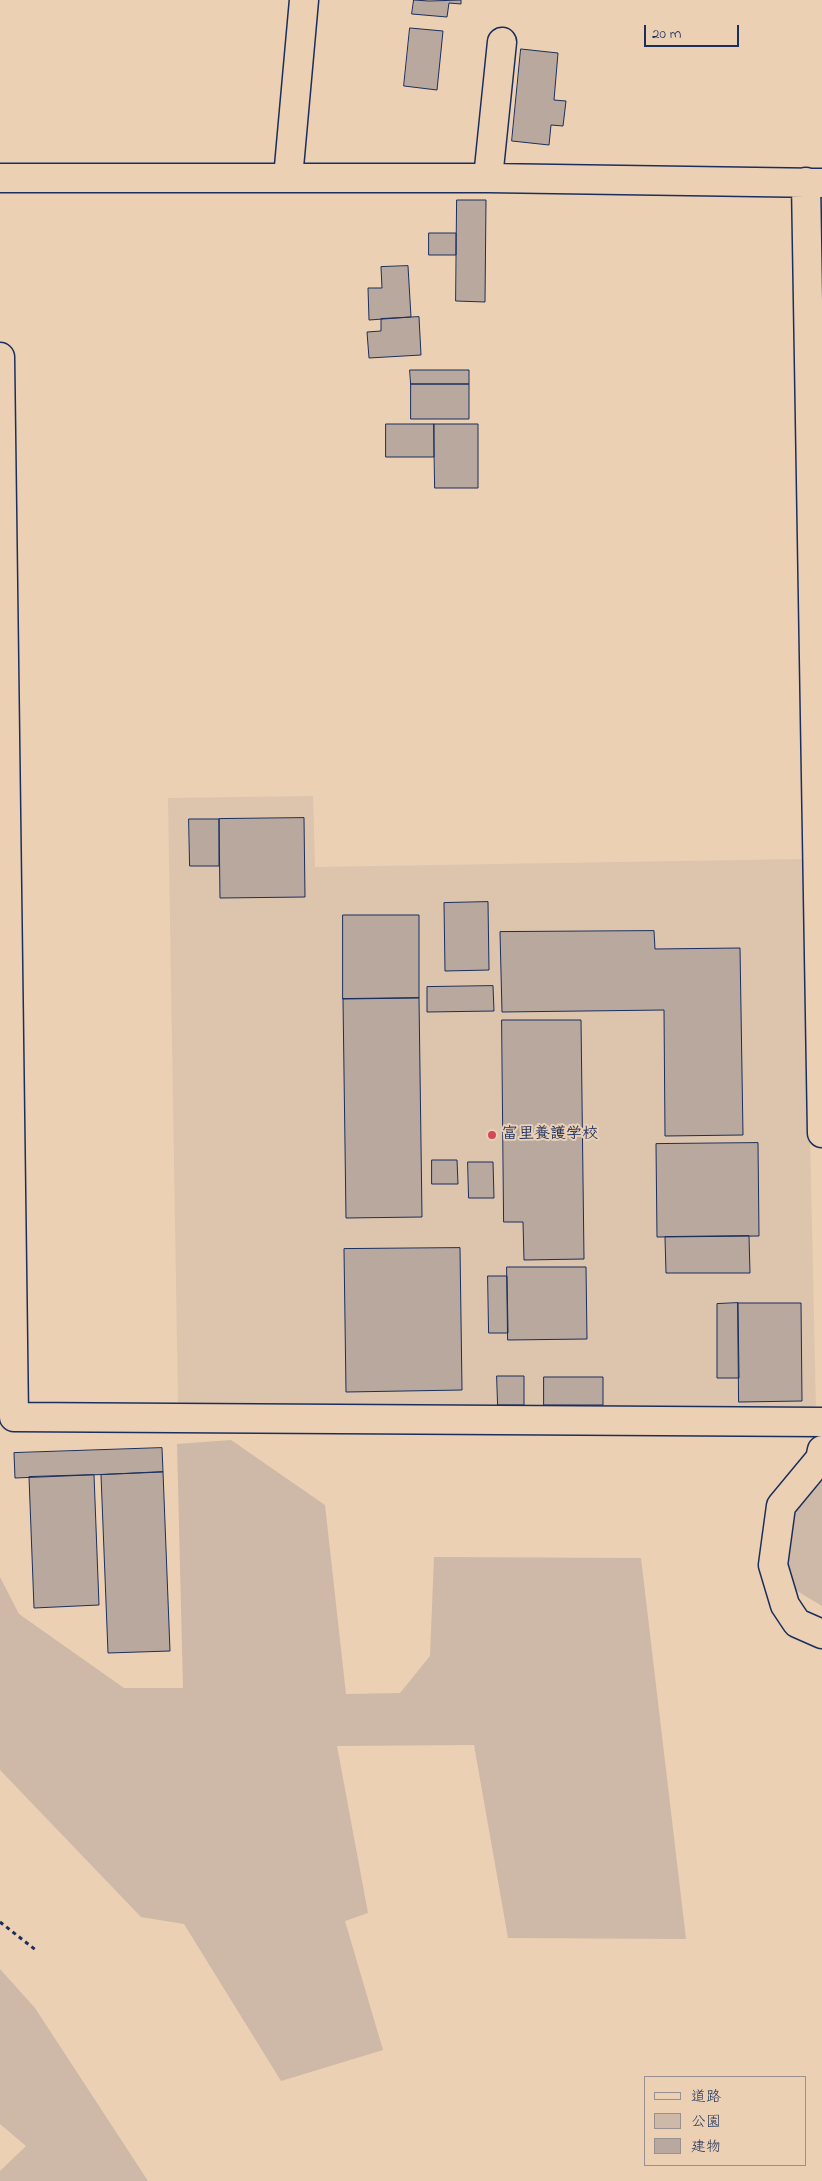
<!DOCTYPE html>
<html>
<head>
<meta charset="utf-8">
<style>
  body { margin:0 }
  #map { position:relative; width:822px; height:2181px; overflow:hidden; background:#ecd0b3; font-family:"Indie Flower","Klee One",sans-serif }
  canvas { display:block }
  .legend { position:absolute; left:644px; top:2076px; width:162px; height:90px; box-sizing:border-box; background:#ecd0b3; border:1px solid #989091; margin:0; padding:6px 9px; list-style:none; font-size:15px; color:#1b2f5e }
  .legend li { display:flex; align-items:center; gap:10px; height:25px }
  .legend b { width:25px; border:1px solid #989091 }
  .scale { position:absolute; left:644px; top:25px; width:95px; height:22px; box-sizing:border-box; border:2px solid #1b2f5e; border-top:0; padding-left:6px; font-size:15px; line-height:18px; white-space:nowrap; color:#1b2f5e; -webkit-text-stroke:4px #ecd0b3; paint-order:stroke }
</style>
</head>
<body>
<div id="map">
<canvas width="822" height="2181"></canvas>
<ul class="legend">
<li><b style="height:6px;background:#ecd0b3"></b>道路</li>
<li><b style="height:14px;background:#ceb8a7"></b>公園</li>
<li><b style="height:14px;background:#b8a89e"></b>建物</li>
</ul>
<div class="scale">20 m</div>
</div>
<script>
const c = document.querySelector('canvas').getContext('2d');
c.lineJoin = 'round';
function paint(path, color) {
  c.fillStyle = color;
  c.fill(path, 'evenodd');
}
function strokePath(path, color, width, dash) {
  c.strokeStyle = color;
  c.lineWidth = width;
  c.lineCap = dash ? 'butt' : 'round';
  c.setLineDash(dash || []);
  c.stroke(path);
}
function drawText(font, color, halo, rows, align = 'center') {
  c.font = font + ' "Indie Flower","Klee One",sans-serif';
  c.lineWidth = 4;
  c.setLineDash([]);
  c.textBaseline = 'middle';
  c.strokeStyle = halo;
  c.fillStyle = color;
  for (const [text, x, y, turn = 0] of rows) {
    c.save();
    c.translate(x, y);
    c.rotate((+turn || 0) * Math.PI / 180);
    c.textAlign = isNaN(turn) ? turn : align;
    if (halo) c.strokeText(text, 0, 0);
    c.fillText(text, 0, 0);
    c.restore();
  }
}
const built = new Path2D(`
  M313,796L315,867L804,859L816,1412L178,1403L168,798Z`);
const green = new Path2D(`
  M231,1440L325,1505L346,1694L400,1693L430,1656L434,1557L641,1558L686,1939L508,1938L474,1745L337,1746L368,1913L345,1921L383,2050L281,2081L184,1924L141,1917L0,1770V1577L19,1614L124,1688H183L177,1444Z
  M822,1473V1606L792,1588L783,1566L790,1508Z
  M0,1969L35,2008L148,2181H0V2171L26,2146L0,2124Z`);
const building = new Path2D(`
  M414,0L429,1L461,0V4L449,3L447,17L412,14Z
  M410,28L443,31L437,90L404,86Z
  M521,49L558,53L554,100L566,101L563,126L551,125L549,145L512,141Z
  M457,200H486L485,302L456,301Z
  M429,233H456V255H429Z
  M408,266L411,317L369,320L368,288H382L381,267Z
  M419,317L421,355L369,358L367,332L381,331V319Z
  M410,370H469V384H411Z
  M411,384H469V419H411Z
  M386,424H434V457H386Z
  M434,424H478V488H435Z
  M304,818L305,897L220,898L219,819Z
  M189,819H219V866H190Z
  M488,902L489,970L445,971L444,903Z
  M343,915H419V998L343,999Z
  M654,931L655,949L740,948L743,1135L665,1136L664,1010L502,1012L500,932Z
  M493,986L494,1011L427,1012V987Z
  M419,998L422,1217L346,1218L343,999Z
  M502,1020H581L584,1259L524,1260L523,1222H504Z
  M758,1143L759,1236L657,1237L656,1144Z
  M432,1160H457L458,1184H432Z
  M468,1162H493L494,1198H469Z
  M749,1236L750,1273H666L665,1237Z
  M460,1248L462,1390L346,1392L344,1249Z
  M507,1267H586L587,1339L508,1340Z
  M488,1276H507L508,1333H489Z
  M738,1303L739,1378H717V1304Z
  M738,1303H801L802,1401L739,1402Z
  M497,1376H524V1405H498Z
  M544,1377H603V1405H544Z
  M162,1448L163,1472L15,1478L14,1453Z
  M163,1472L170,1651L108,1653L101,1475Z
  M94,1475L99,1605L34,1608L29,1477Z`);
const path = new Path2D(`
  M0,1922L37,1951`);
const minor = new Path2D(`
  M0,178H488L822,183
  M288,178L304,0
  M488,178L502,42
  M806,182L822,1133
  M0,357L14,1417L822,1422
  M822,1450L820,1459L781,1506L773,1565L785,1605L797,1623L822,1634`);
const markers = [
  [492,1135,5,"#d1495b"]
];
const poiNames = [
  ["富里養護学校",502,1135]
];
paint(built, '#dcc4ad');
paint(green, '#ceb8a7');
paint(building, '#b8a89e');
strokePath(building, '#1b2f5e', 1);
strokePath(minor, '#1b2f5e', 31);
strokePath(path, '#1b2f5e', 3, [4, 4]);
strokePath(minor, '#ecd0b3', 28);
for (const [x, y, r, color] of markers) {
  const dot = new Path2D();
  dot.arc(x, y, r, 0, 2 * Math.PI);
  c.fillStyle = color;
  c.fill(dot);
  strokePath(dot, '#ecd0b3', 2);
}
drawText('bold 16px', '#1b2f5e', '#ecd0b3', poiNames, 'left');
</script>
</body>
</html>
